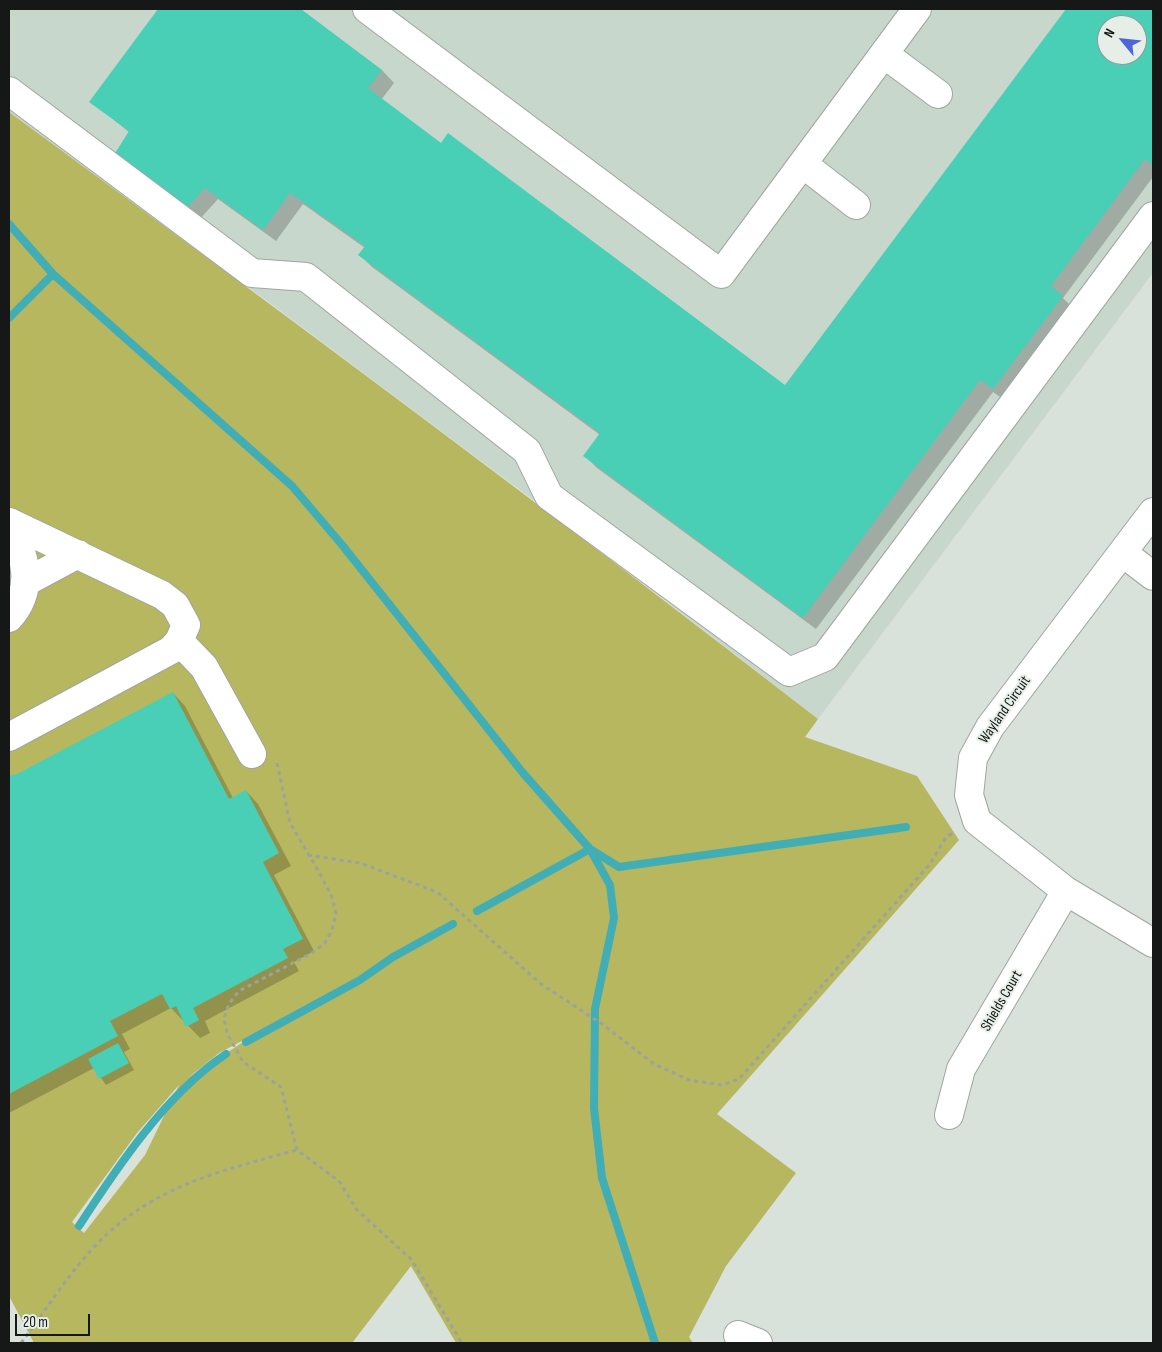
<!DOCTYPE html>
<html>
<head>
<meta charset="utf-8">
<style>
  body { margin:0 }
  #map { position:relative; width:1162px; height:1352px; overflow:hidden; background:#d9e1db; font-family:"Sofia Sans Condensed",sans-serif }
  canvas { display:block }
  .frame { position:absolute; inset:0; border:10px solid #151816; pointer-events:none }
  .north { position:absolute; left:1097px; top:15px; width:50px; height:50px; box-sizing:border-box; background:#e6eee8; border:1px solid #929894; border-radius:50%; rotate:298deg; font-size:14px; font-weight:700; line-height:20px; text-align:center; color:#151816 }
  .north::after { content:''; display:block; margin:auto; width:18px; height:22px; background:#4c65d9; clip-path:polygon(50% 0,100% 100%,50% 72%,0 100%) }
  .scale { position:absolute; left:15px; top:1314px; width:75px; height:22px; box-sizing:border-box; border:2px solid #151816; border-top:0; padding-left:6px; font-size:15px; line-height:18px; white-space:nowrap; color:#151816; -webkit-text-stroke:4px #e6eee8; paint-order:stroke }
</style>
</head>
<body>
<div id="map">
<canvas width="1162" height="1352"></canvas>
<div class="frame"></div>
<div class="north">N</div>
<div class="scale">20 m</div>
</div>
<script>
const c = document.querySelector('canvas').getContext('2d');
c.lineJoin = 'round';
function paint(path, color) {
  c.fillStyle = color;
  c.fill(path, 'evenodd');
}
function strokePath(path, color, width, dash) {
  c.strokeStyle = color;
  c.lineWidth = width;
  c.lineCap = dash ? 'butt' : 'round';
  c.setLineDash(dash || []);
  c.stroke(path);
}
function drawText(font, color, halo, rows, align = 'center') {
  c.font = font + ' "Sofia Sans Condensed",sans-serif';
  c.lineWidth = 4;
  c.setLineDash([]);
  c.textBaseline = 'middle';
  c.strokeStyle = halo;
  c.fillStyle = color;
  for (const [text, x, y, turn = 0] of rows) {
    c.save();
    c.translate(x, y);
    c.rotate((+turn || 0) * Math.PI / 180);
    c.textAlign = isNaN(turn) ? turn : align;
    if (halo) c.strokeText(text, 0, 0);
    c.fillText(text, 0, 0);
    c.restore();
  }
}
const built = new Path2D(`
  M9,9H1153V273L818,719L603,552L270,303L9,112ZM1107,25H1137V55H1107Z`);
const green = new Path2D(`
  M9,112C281,311 551,512 818,719L805,737L917,776L959,840L717,1114L796,1173L726,1266L689,1337L693,1343H456L411,1266L352,1343H34L9,1296ZM257,1033L188,1078L219,1053ZM179,1085L145,1155L84,1233L72,1222L137,1133Z`);
const shadow = new Path2D(`
  M159,9H298L382,70L394,83L381,100L441,145L785,386L1068,9H1153V177L1063,298L1075,310L1006,401L993,392L816,629L597,468L585,456L600,435L372,267L360,255L365,248L303,204L276,241L218,199L199,220L128,167L130,133L91,101ZM1107,25H1137V55H1107Z
  M173,693L185,706L233,798L246,791L258,804L291,866L274,875L314,951L294,962L299,971L205,1021L210,1033L200,1038L171,1008L122,1034L130,1049L124,1052L134,1070L106,1085L94,1068L9,1113V777L17,775Z`);
const stream = new Path2D(`
  M9,224L53,274L292,486L343,546L523,773L590,849L619,867L906,827
  M9,318L53,274
  M477,911L590,849L610,885L614,918L595,1009L594,1108L602,1178L655,1343
  M246,1042L360,980L393,957L453,924
  M79,1226C118,1166 166,1094 226,1054`);
const building = new Path2D(`
  M158,9H301L382,70L368,88L441,143L448,133L785,385L1066,9H1153V165L1145,159L1051,286L1063,296L993,389L980,380L803,618L583,456L600,433L358,255L365,246L290,193L263,230L205,188L186,209L114,155L129,131L89,102ZM1107,25H1137V55H1107Z
  M173,692L229,799L246,790L279,853L263,862L303,939L283,949L288,958L193,1008L199,1020L186,1027L176,1006L170,1009L162,994L110,1021L118,1036L9,1094V776L17,774Z
  M118,1043L129,1063L99,1079L88,1059Z`);
const path = new Path2D(`
  M277,763L290,823L319,872L331,895L336,914L332,930L325,943L312,953L239,991L229,1004L224,1018L227,1033L243,1062L281,1087L297,1150L339,1181L357,1210L411,1259L462,1343
  M308,855L360,863L437,892L541,984L602,1024L654,1064L689,1080L722,1085L739,1079L930,864L946,837L955,832
  M21,1343C48,1308 72,1267 105,1236C160,1184 227,1169 297,1150`);
const minor = new Path2D(`
  M367,9L721,274L917,9
  M884,54L938,94
  M9,91L252,273L306,277L527,451L549,496L789,672L825,657L1153,216
  M803,164L856,205
  M1153,512L990,727L973,758L969,795L977,821L1066,891L1153,943
  M9,522L162,595L175,605L186,625L179,641L171,650L9,737
  M1123,553L1153,576
  M26,582L78,554
  M9,618C36,588 25,555 9,522
  M179,641L204,667L252,754
  M949,1115L961,1069L1066,891
  M738,1335L758,1343`);
const streetNames = [
  ["Wayland Circuit",1005,710,-55],
  ["Shields Court",1002,1001,-60]
];
paint(built, '#c8d7cc');
paint(green, '#b7b760');
paint(shadow, '#0003');
strokePath(stream, '#41aeb5', 8);
paint(building, '#48cfb6');
strokePath(minor, '#9ea6a0', 30);
strokePath(path, '#9ca29d', 3, [4, 4]);
strokePath(minor, '#fff', 28);
drawText('15px', '#151816', '#e6eee8', streetNames);
</script>
</body>
</html>
